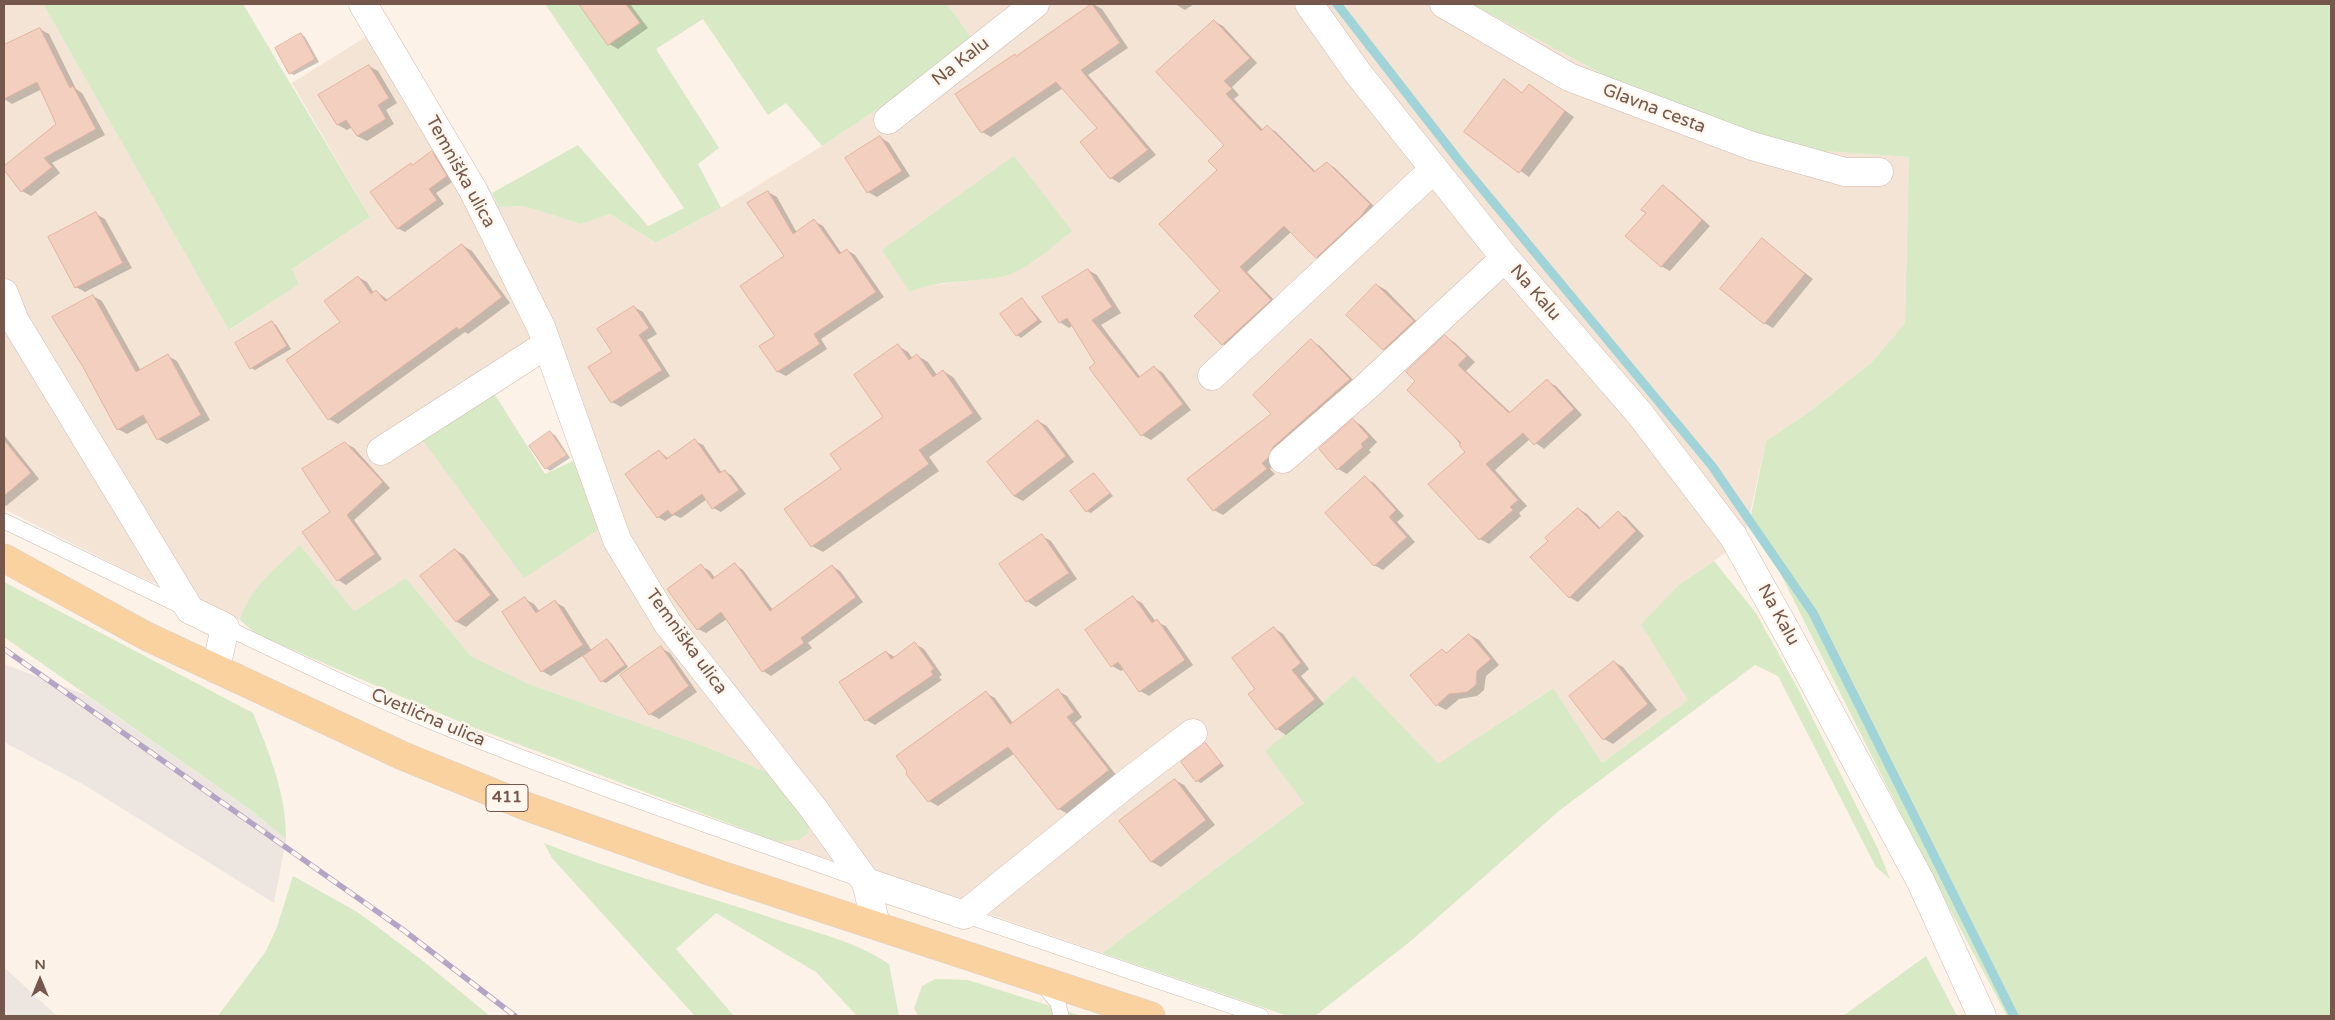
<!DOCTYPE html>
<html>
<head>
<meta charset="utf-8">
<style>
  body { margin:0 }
  #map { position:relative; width:2335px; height:1020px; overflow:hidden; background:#fcf2e7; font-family:"Varela Round",sans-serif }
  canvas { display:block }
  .frame { position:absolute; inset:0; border:5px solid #76574b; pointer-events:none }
  .north { position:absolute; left:15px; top:955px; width:50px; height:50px; -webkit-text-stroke:4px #fff7ed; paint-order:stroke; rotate:0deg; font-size:14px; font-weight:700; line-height:20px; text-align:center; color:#76574b }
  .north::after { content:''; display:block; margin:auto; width:18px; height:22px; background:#76574b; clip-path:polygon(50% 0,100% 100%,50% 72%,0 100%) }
</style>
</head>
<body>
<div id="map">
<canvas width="2335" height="1020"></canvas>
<div class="frame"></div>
<div class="north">N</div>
</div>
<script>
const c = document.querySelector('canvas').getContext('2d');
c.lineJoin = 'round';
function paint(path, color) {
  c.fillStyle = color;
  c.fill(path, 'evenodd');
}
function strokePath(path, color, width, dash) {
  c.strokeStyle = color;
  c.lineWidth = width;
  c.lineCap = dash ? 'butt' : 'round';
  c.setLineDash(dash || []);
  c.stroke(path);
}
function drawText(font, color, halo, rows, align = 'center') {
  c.font = font + ' "Varela Round",sans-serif';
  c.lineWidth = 5;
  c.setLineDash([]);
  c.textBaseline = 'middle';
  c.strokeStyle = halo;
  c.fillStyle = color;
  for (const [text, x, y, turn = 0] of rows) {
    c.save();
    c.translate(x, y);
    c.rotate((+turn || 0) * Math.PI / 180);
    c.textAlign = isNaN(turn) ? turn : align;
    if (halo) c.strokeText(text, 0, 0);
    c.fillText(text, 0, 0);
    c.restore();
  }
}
const residential = new Path2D(`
  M4,4H43L230,330L299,283L291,270L370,217L292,83L388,23L492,193L499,207L523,206L581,224L610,214L656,243L721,208L822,146L976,44L947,4H1472L1693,123L1823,151L1909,157L1905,323L1872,362L1809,412L1766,441L1744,540L1680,584L1688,700L1602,763L1552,688L1438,765L1304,803L1102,953L778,842L799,840L767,772L706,747L529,684L471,656L406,578L354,611L300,545L249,600L240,620L127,571L4,509ZM1036,260L1003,277L923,286ZM530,362L543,369L598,528L419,435Z`);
const industrial = new Path2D(`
  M4,664L86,695L251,810L286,839L274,903L86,786L4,742Z
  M4,967L57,1016H4Z`);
const green = new Path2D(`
  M43,4H243L370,217L292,269L299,284L229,330Z
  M545,4H947L976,44L822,146L786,103L768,115L703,19L656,49L719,148L698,164L721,208L656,243L610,214L581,224L523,206L499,207L492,193L578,145L648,226L684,208Z
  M1472,4H2331V1016H2007L1930,872L1751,515L1766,441L1809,412L1872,362L1905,323L1909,157L1823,151L1693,123Z
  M1014,156L1072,231C1054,245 1024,273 1001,277C971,283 938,279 910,292L882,250Z
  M490,387L545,474L575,460L599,529L524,578L419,435Z
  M300,545L354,611L406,578L471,656L529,684L706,747L767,772L809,819L808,833L799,840L778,842L467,725L256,634L240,620C248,590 279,565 300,545Z
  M1714,561L1756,613L1797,687L1878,849L1890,879L1876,867L1778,676L1755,665L1560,810L1412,940L1315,1016H1288L1102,953L1304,803L1265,751L1354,676L1438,764L1553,688L1602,763L1688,700L1641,624L1680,584Z
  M4,582L253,713C270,756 286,792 286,839L251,810L4,637Z
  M544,843C623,875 706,895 787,923C822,934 858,943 889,964L899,1016H857L816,972L716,913L676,949L734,1016H695L552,858Z
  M293,876L359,913L423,961L490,1016H218L266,951L277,927Z
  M1926,956L1957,1016H1843Z
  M935,979L968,980L1082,1016H918L914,1008L922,986Z`);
const shadow = new Path2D(`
  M580,4H630L648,28L618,49L609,44Z
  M1093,4L1102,9L1128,48L1088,75L1156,155L1119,183L1111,178L1099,128L1063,88L991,137L982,132L1018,57Z
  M1175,4H1194L1185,10Z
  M1214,21L1223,26L1257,63L1232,87L1239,95L1234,99L1264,131L1268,127L1276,132L1316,172L1327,163L1335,168L1378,210L1325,262L1316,257L1291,232L1247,272L1279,305L1231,349L1223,344L1196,316L1222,291L1219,171L1226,145Z
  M40,29L49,34L76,89L82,93L105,135L52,163L60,173L31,196L22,191L4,168L58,124L42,89L12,104L4,99V47Z
  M301,34L305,37L319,62L294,75L290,73Z
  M369,66L378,71L397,103L386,110L394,124L367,141L357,136L352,127L347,130L338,125Z
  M1513,86L1523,94L1538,91L1574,117L1529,177L1466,132Z
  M880,137L889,143L910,176L877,197L868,192Z
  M432,153L440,157L454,181L436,193L444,204L405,232L397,228L411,164L414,166Z
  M1663,187L1672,192L1710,226L1670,271L1661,266L1647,213Z
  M768,192L777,197L797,233L814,221L823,226L842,254L847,250L855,255L884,297L821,339L827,349L786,376L778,372L777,336L785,256Z
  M96,214L105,219L132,268L85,292L76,287Z
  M1762,240L1813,279L1773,328L1764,323Z
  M462,245L472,251L510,303L468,334L465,332L338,424L329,419L287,361L341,322L358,277L367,282L374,293L376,291L388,300Z
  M1088,270L1097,275L1121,313L1101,325L1141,378L1154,367L1163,373L1191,410L1151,440L1142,435L1073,325L1069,328L1060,322L1044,298Z
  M1377,285L1386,290L1422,327L1393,354L1384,349Z
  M93,296L102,301L141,371L168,356L177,361L210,420L167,444L158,439L148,422L127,434L118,429Z
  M1022,299L1042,322L1021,338L1017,335L1002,314Z
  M634,307L643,312L657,334L647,340L670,376L621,407L612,402L614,352Z
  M272,323L276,325L291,349L255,370L251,368Z
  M1445,337L1454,342L1475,362L1466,371L1511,413L1547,381L1556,386L1582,415L1544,449L1530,439L1495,470L1527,506L1519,513L1521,516L1489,544L1480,539L1430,484L1466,452L1446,426L1417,381Z
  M1311,341L1320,346L1358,385L1270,469L1275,474L1223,515L1214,510L1273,414Z
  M898,346L908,352L913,359L918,356L928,362L937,375L943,371L953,377L982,419L929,457L939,471L823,552L812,546L786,509L842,470L885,417Z
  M1353,420L1362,426L1377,442L1369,450L1371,452L1347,474L1338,469Z
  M1038,421L1047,426L1074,462L1023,501L1014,496Z
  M551,433L555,435L570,458L550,471L546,468Z
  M4,435L39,479L6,506L4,504Z
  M695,441L703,445L722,473L725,471L732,476L746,494L721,512L713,508L707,499L681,518L674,515L665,521L658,517L659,451L669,459Z
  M345,443L354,448L390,488L354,520L382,559L346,585L338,580L304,532L332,513Z
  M1094,474L1113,496L1091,513L1087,511Z
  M1365,478L1374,483L1404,516L1397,522L1415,542L1383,570L1374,565Z
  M1579,509L1587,514L1601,529L1618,513L1626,517L1644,536L1578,602L1569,597Z
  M1042,536L1051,541L1077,579L1036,607L1027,601L1001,564Z
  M455,550L464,555L499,600L466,627L457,622Z
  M735,565L743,570L773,610L832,566L840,571L863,602L808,643L812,648L771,676L763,671L727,619L706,633L698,629L701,566L710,571L716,579Z
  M1133,598L1142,603L1156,622L1166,626L1193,665L1149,696L1140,691L1124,669L1121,671L1112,666Z
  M525,599L534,604L540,612L555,602L564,607L592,651L607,641L611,643L628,667L606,683L602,681L584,655L551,676L542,671Z
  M1274,628L1283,634L1309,669L1301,676L1324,704L1286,735L1277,729L1250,694L1257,689Z
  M1470,635L1479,640L1499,665L1486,676L1484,690L1477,696L1459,699L1446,710L1437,705L1442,650L1448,653Z
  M915,644L924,649L942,675L939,677L942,680L875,725L866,720L886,652L895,657Z
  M661,648L670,653L697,692L659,719L650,714Z
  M1614,662L1623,667L1657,710L1613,744L1604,739L1571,696Z
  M1058,691L1067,696L1082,717L1075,723L1117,776L1068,814L1059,809L1015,753L938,806L929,801L908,774L986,693L995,698L1013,723Z
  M1206,744L1224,766L1201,783L1197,781Z
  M1175,780L1184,785L1215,825L1161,867L1152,862L1121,821Z`);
const stream = new Path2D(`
  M1337,4L1460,162L1712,466L1813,613L2014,1016`);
const building = new Path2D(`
  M579,4H626L640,23L608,45Z
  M1092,4L1120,43L1081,70L1148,150L1110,179L1080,142L1097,128L1056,82L981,133L955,94L1015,54L1016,56Z
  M1214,20L1250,58L1224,81L1232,89L1226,94L1261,131L1267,125L1314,172L1327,162L1370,204L1361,216L1316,258L1284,226L1240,267L1271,300L1222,345L1194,316L1220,291L1159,224L1217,170L1208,161L1224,145L1156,72Z
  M40,28L70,88L73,86L96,129L44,158L52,167L21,192L4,170V166L56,124L37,82L4,99V45Z
  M301,33L315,59L289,74L275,48Z
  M369,65L389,98L378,105L386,119L357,136L346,120L337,125L318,95Z
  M1504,79L1522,93L1529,84L1565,111L1519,173L1464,132Z
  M880,136L902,171L867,193L845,158Z
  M432,151L447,176L429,189L437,200L397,229L370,192L411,163L412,165Z
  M1663,185L1702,220L1661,267L1625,236L1646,213L1641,210Z
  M768,191L793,234L814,219L839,254L847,249L876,292L814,334L820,344L777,372L759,346L775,336L740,286L784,256L747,203Z
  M96,212L123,263L75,288L48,237Z
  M1762,238L1805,274L1764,324L1720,289Z
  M462,244L502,297L459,330L457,327L328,420L286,360L340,322L324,301L358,276L371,294L376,290L385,301Z
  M1088,269L1112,307L1092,320L1138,378L1154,366L1183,404L1141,436L1089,368L1095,363L1067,318L1059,323L1042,297Z
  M1376,284L1414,321L1383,350L1346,315Z
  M93,295L136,372L168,354L201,415L157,440L143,415L117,430L83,367L52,317Z
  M1022,298L1038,320L1016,336L1000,314Z
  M634,306L649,328L639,335L662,370L611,403L588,367L612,352L597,329Z
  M272,321L287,346L250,369L235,343Z
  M1445,335L1467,356L1458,365L1509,413L1547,379L1574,409L1534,445L1523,433L1486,464L1518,500L1510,507L1513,510L1479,540L1428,484L1465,452L1459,445L1461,443L1407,390L1415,381L1406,372Z
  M1311,339L1350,379L1273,447L1268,458L1262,463L1267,469L1213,511L1187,479L1271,414L1253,395Z
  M898,344L909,360L917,354L933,377L943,370L973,413L919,450L929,464L811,547L784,509L841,469L830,454L883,417L854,375Z
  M1353,419L1369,437L1361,444L1363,447L1337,470L1319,449Z
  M1038,420L1066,456L1014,496L987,462Z
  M550,431L567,455L545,469L529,446Z
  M695,439L719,473L725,470L739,490L712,509L702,494L672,515L668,510L657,518L625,474L659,450L666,459Z
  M4,440L31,473L4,496Z
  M345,442L383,482L347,515L375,554L337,581L302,532L330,512L302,469Z
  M1094,473L1110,493L1086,512L1070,491Z
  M1365,476L1396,510L1389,517L1407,537L1374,566L1325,513Z
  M1578,508L1599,529L1618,511L1636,531L1569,598L1530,557L1548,541L1545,538Z
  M1042,534L1069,573L1026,602L999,564Z
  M455,549L491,595L456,622L420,576Z
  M735,563L770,611L832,565L856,597L801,638L804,643L762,672L721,612L697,630L667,589L701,564L712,579Z
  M1133,596L1152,623L1157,619L1185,660L1139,692L1118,662L1111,667L1085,630Z
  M525,597L536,613L555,600L583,645L541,672L502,612Z
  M1274,627L1301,663L1292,670L1315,699L1276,730L1248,694L1255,689L1232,658Z
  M1469,634L1491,659L1477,671L1476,685L1467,692L1449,694L1436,706L1410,675L1442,649L1446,653Z
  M607,639L625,665L601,682L583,656Z
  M915,642L934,669L931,671L933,675L865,721L839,682L886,651L891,659Z
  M661,646L689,686L649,715L620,675Z
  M1614,661L1648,704L1603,740L1569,696Z
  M1058,689L1074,712L1067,717L1109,770L1058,810L1008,747L928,802L906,774L907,771L896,756L986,691L1010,724Z
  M1205,742L1221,763L1196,782L1181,762Z
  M1175,779L1206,820L1151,862L1119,821Z`);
const service = new Path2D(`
  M4,521L185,608
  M225,627C305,665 385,704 467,736C598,788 730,833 862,880
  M964,915L1261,1016
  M1042,984L1058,1003L1061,1016`);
const minor = new Path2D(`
  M363,4L473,190L541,327L617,540L668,624L813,808L866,882L876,925
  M1309,4L1357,72L1505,258L1640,414L1733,536L1790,638L1921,882L1982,1016
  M1444,4L1569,77L1752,146L1845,172H1879
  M888,120L1035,4
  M4,293L15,321L190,610L225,627L216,669
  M1212,376L1434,169
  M381,451L546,345
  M1283,459L1365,388L1505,258
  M866,882L964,915L1131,780L1193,733`);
const primary = new Path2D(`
  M4,558L146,636L403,756L528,807L715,873L1151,1016`);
const rail = new Path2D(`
  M4,649L402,929L515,1016`);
const shields = [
  [507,798,42]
];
const shieldNames = [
  ["411",507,798]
];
const streetNames = [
  ["Na Kalu",961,62,-38],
  ["Glavna cesta",1654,109,21],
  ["Temniška ulica",460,172,61],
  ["Na Kalu",1535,293,49],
  ["Na Kalu",1778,615,61],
  ["Temniška ulica",686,642,54],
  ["Cvetlična ulica",428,718,23]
];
paint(residential, '#f4e4d5');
paint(industrial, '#ede5e0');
paint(green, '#d7eac5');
paint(shadow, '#0003');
strokePath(stream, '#a1d4d8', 9);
paint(building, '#f2cfbe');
strokePath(building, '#e4b49f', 1);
strokePath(service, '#d0bbaf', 16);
strokePath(minor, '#d0bbaf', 29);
strokePath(primary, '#d9d0cd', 29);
strokePath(service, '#fff', 15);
strokePath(minor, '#fff', 28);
strokePath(primary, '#fad2a0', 28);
strokePath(rail, '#b4a5c7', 5.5);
strokePath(rail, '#fff7ed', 4, [11]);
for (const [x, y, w] of shields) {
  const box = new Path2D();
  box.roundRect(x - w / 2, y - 13.5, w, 27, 4);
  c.fillStyle = '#fff7ed';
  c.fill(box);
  strokePath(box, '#76574b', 1);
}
drawText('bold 16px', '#76574b', null, shieldNames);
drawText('18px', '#76574b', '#fff7ed', streetNames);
</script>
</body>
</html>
